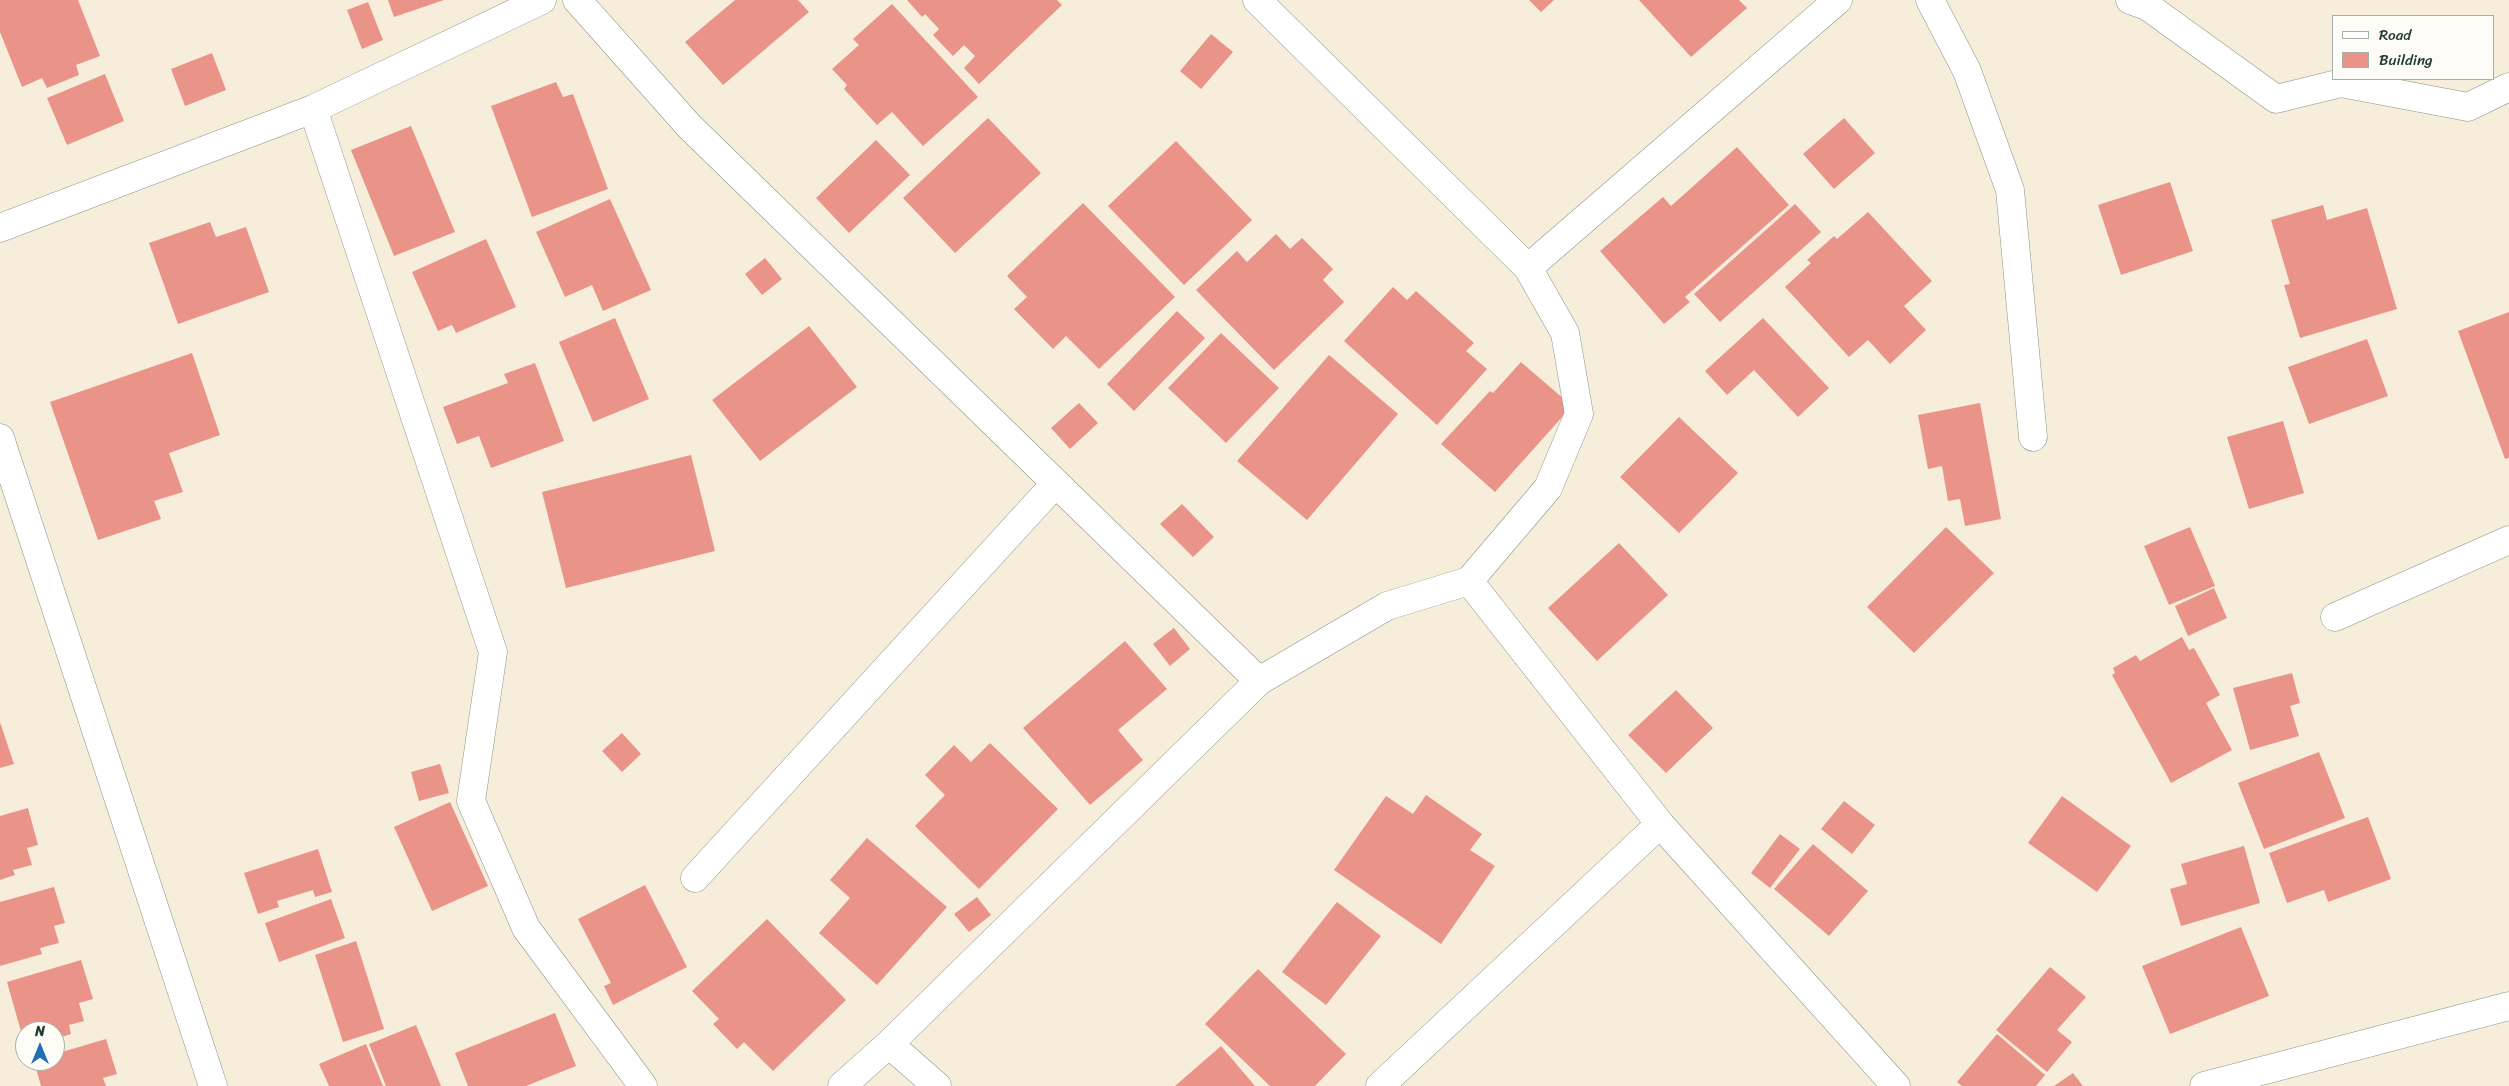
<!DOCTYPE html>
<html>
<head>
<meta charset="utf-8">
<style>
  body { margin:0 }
  #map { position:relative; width:2509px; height:1086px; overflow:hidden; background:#f6eddb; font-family:Sriracha,sans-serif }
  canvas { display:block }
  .legend { position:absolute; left:2332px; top:15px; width:162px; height:65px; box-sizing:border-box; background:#fdfcf7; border:1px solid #a4b0a9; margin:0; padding:6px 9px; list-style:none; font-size:15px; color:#1f3d34 }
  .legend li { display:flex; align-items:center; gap:10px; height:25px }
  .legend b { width:25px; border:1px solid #a4b0a9 }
  .north { position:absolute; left:15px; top:1021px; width:50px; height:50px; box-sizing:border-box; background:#fdfcf7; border:1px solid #a4b0a9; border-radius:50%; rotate:0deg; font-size:14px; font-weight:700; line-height:20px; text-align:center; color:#1f3d34 }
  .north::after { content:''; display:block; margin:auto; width:18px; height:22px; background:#1f6fb2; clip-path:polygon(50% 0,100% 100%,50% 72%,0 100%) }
</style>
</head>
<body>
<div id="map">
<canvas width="2509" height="1086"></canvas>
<ul class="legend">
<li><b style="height:6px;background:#fff"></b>Road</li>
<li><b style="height:14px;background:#ea9489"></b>Building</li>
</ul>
<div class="north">N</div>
</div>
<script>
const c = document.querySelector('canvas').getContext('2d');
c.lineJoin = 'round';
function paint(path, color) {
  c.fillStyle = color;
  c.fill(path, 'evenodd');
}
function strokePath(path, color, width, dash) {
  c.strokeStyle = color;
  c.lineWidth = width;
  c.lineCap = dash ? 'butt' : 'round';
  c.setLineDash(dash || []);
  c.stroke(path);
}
const building = new Path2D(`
  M0,0H78L100,56L76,65L79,75L47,88L42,78L22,87L0,32Z
  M388,0H444L394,17Z
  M735,0H798L809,12L723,85L685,42Z
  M907,0H1057L1062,5L979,84L964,68L975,56L964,45L953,56L933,35L939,29L925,14L922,17Z
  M1529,0H1554L1541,12Z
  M1639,0H1739L1747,8L1691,57Z
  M368,2L383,40L362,49L347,10Z
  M892,4L978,97L923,146L892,112L877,125L844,89L847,85L832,69L859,45L853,39Z
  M1211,34L1233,52L1201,89L1180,71Z
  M212,53L226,90L185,106L171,69Z
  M105,74L124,121L67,145L47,98Z
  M556,82L563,97L573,94L608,189L532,217L491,106Z
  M988,118L1041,173L955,253L903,198Z
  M1844,118L1875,153L1834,189L1803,154Z
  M411,126L455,232L394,256L351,150Z
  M876,140L910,175L849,233L816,198Z
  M1176,141L1252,220L1184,285L1108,206Z
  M1737,147L1789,205L1685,297L1690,302L1664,324L1600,251L1663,197L1671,206Z
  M2170,182L2193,251L2121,275L2098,205Z
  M610,199L651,290L603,311L592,285L565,297L536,232Z
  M1083,203L1175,297L1099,369L1066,336L1053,349L1014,309L1027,297L1007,276Z
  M1795,204L1821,232L1720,322L1694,294Z
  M2323,205L2327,220L2367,208L2397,309L2300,338L2284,285L2290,284L2271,220Z
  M1868,212L1932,281L1904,306L1926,330L1890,364L1868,340L1849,357L1785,287L1811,263L1807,260L1834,236L1837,239Z
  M210,222L216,237L246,227L269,292L178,324L149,243Z
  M1276,234L1290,249L1302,238L1333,269L1323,280L1344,302L1274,370L1196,290L1237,251L1247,262Z
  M486,239L516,307L456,333L452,325L438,331L412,272Z
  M765,258L782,279L762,295L745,274Z
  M1393,287L1407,300L1416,291L1474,343L1466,351L1487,369L1437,425L1344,341Z
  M1177,311L1205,338L1134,411L1107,384Z
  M2509,312V458L2505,459L2458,331Z
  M615,318L649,399L593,422L559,342Z
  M1763,318L1829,388L1798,417L1754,370L1727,395L1705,371Z
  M809,326L857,387L760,461L712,400Z
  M1221,333L1279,388L1226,443L1168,388Z
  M2367,339L2388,396L2309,424L2288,367Z
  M192,353L220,435L169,453L183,492L154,501L161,519L98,540L50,402Z
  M1329,355L1398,414L1307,520L1237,461Z
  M1521,362L1572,406L1495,492L1441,444L1490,391L1493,393Z
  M535,363L564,441L491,468L479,436L457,444L443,407L508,383L504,374Z
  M1079,403L1098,423L1070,449L1051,428Z
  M1980,403L2001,519L1965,526L1960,499L1948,501L1942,466L1928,469L1918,415Z
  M1679,417L1738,473L1679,533L1620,477Z
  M2283,421L2304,493L2249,509L2227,437Z
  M691,455L715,551L566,588L542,492Z
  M1182,504L1214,537L1193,557L1160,524Z
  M1946,527L1994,573L1914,653L1867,607Z
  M2190,527L2215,586L2169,605L2144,546Z
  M1619,543L1668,595L1597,661L1548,608Z
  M2214,588L2227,618L2188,636L2175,606Z
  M1174,628L1190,649L1170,666L1153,644Z
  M2182,637L2189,650L2194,648L2220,695L2206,703L2232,750L2171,783L2112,675L2115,673L2113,668L2136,655L2140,661Z
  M1125,641L1167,689L1118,730L1143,760L1090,805L1023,728Z
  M2292,673L2300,703L2290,706L2299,736L2250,750L2233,688Z
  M1676,690L1713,728L1666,773L1628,735Z
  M0,722L14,764L0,768Z
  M622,733L641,754L622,772L602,751Z
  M990,743L1058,809L979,889L915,826L945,795L925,775L954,745L971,762Z
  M2319,752L2345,818L2264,849L2238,783Z
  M440,764L449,793L419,801L411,772Z
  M1426,795L1482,834L1470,850L1495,866L1441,944L1334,870L1386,796L1413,814Z
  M2062,796L2131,846L2097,892L2028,843Z
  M1844,801L1875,825L1852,854L1821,829Z
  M450,802L488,886L432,911L394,827Z
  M28,808L38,845L27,848L32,865L13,870L15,875L0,880V816Z
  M2368,817L2391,879L2328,902L2324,890L2287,903L2269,853Z
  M1780,834L1800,849L1770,888L1751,873Z
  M867,838L947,907L877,985L819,933L850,898L830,880Z
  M1813,844L1868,891L1829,936L1774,889Z
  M2244,846L2260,903L2181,926L2170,889L2187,884L2181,864Z
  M318,849L332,892L315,897L313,890L277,901L279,907L258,914L244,873Z
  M645,885L687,967L613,1005L604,986L611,983L578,919Z
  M54,887L65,923L54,926L59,943L40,948L42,954L0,966V902Z
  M977,897L991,915L969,932L954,914Z
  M331,899L345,938L279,962L265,923Z
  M1337,902L1381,936L1326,1005L1282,972Z
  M767,919L846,1000L773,1071L744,1042L737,1049L713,1024L719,1019L692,991Z
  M2241,927L2269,996L2170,1034L2142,966Z
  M356,941L384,1029L343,1042L315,955Z
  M81,960L93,999L79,1003L84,1021L69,1025L71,1034L55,1039V1031H25L24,1042L7,982Z
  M2050,967L2086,997L2057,1030L2072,1042L2047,1072L1996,1030Z
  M1258,969L1346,1054L1315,1086H1270L1205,1024Z
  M555,1013L576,1066L526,1086H468L455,1053Z
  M416,1025L441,1086H386L369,1044Z
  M1997,1034L2045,1075L2036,1086H1962L1957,1082Z
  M106,1039L117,1074L103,1078L106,1086H41L34,1061H55V1054Z
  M366,1044L383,1086H329L319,1064Z
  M1221,1046L1255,1086H1175Z
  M2073,1073L2083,1086H2054Z`);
const minor = new Path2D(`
  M577,0L689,126L1259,681
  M1930,0L1967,71L2010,190L2033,437
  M2130,0L2147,6L2276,99L2341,83L2468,107L2509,87
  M313,109L493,652L471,801L526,928L643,1086
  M0,228L313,109L542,0
  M1528,268L1838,0
  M0,438L213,1086
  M1469,581L1660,824L1896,1086
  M2335,617L2509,540
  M695,878L1056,483
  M889,1044L937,1086
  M842,1086L889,1044L1259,681L1387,606L1469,581L1548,488L1579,414L1565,333L1528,268L1257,0
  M1380,1086L1660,824
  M2204,1086L2509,1006`);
paint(building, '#ea9489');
strokePath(minor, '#8a9588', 29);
strokePath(minor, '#fff', 28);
</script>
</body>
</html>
